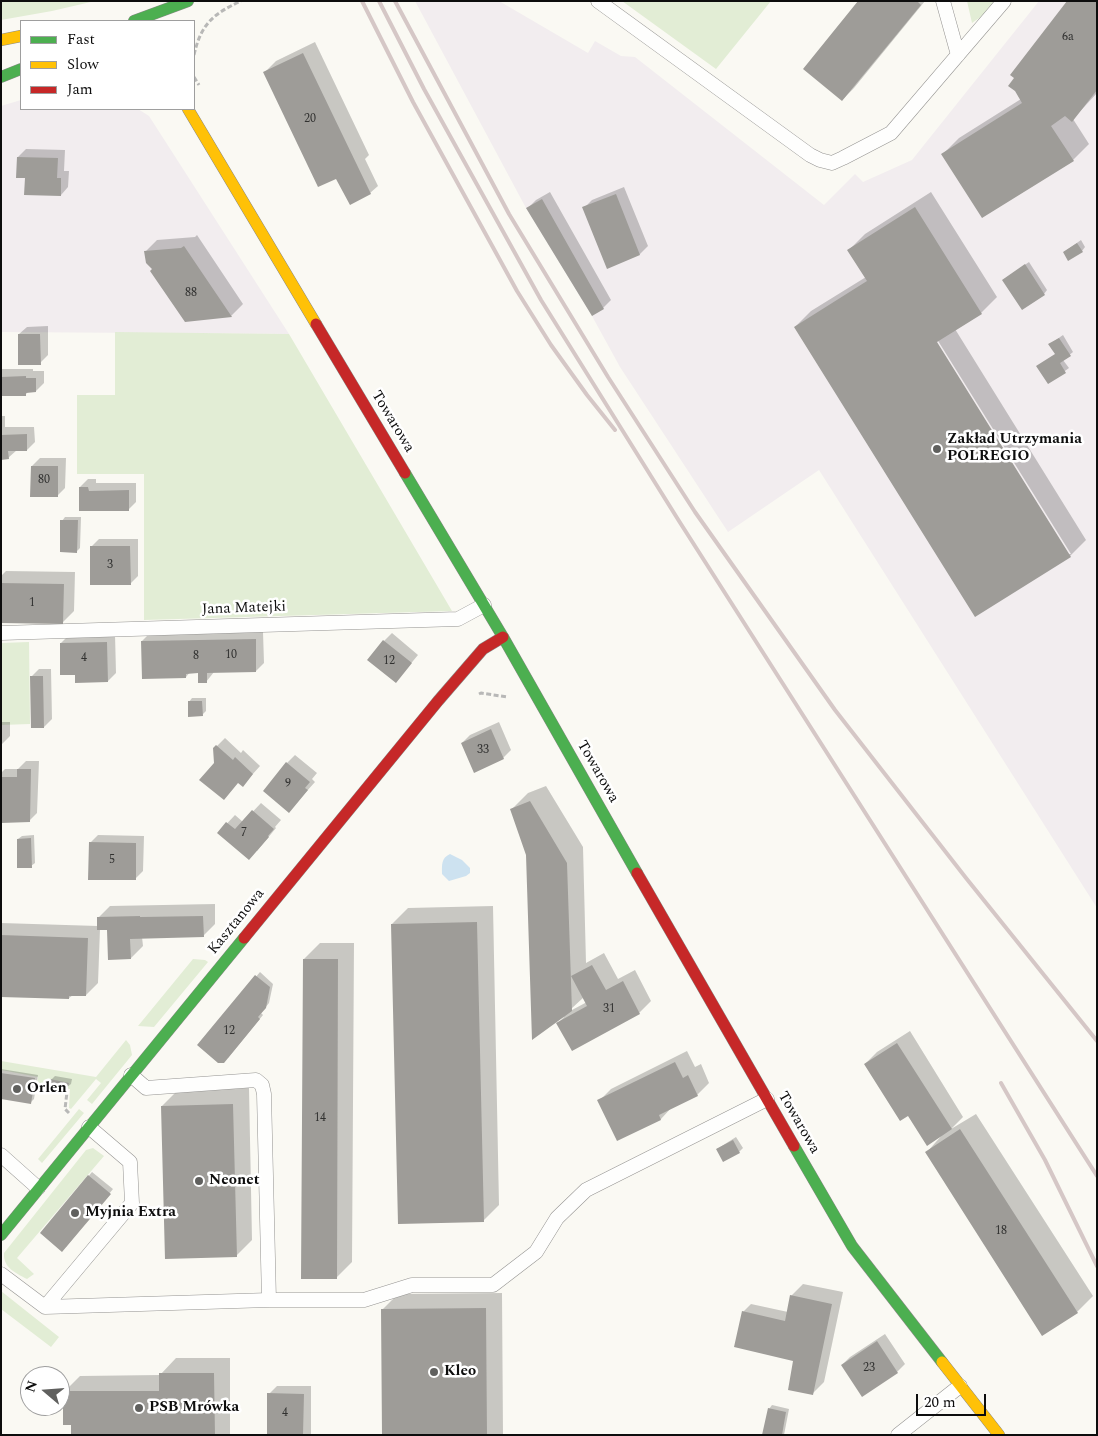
<!DOCTYPE html>
<html>
<head>
<meta charset="utf-8">
<style>
  body { margin:0 }
  #map { position:relative; width:1098px; height:1436px; overflow:hidden; background:#faf9f3; font-family:Spectral,serif }
  canvas { display:block }
  .frame { position:absolute; inset:0; border:2px solid #0d0d0d; pointer-events:none }
  .legend { position:absolute; left:20px; top:20px; width:175px; height:90px; box-sizing:border-box; background:#fff; border:1px solid #9e9e9e; margin:0; padding:6px 9px; list-style:none; font-size:15px; color:#0d0d0d }
  .legend li { display:flex; align-items:center; gap:10px; height:25px }
  .legend b { width:25px; border:1px solid #9e9e9e }
  .north { position:absolute; left:20px; top:1366px; width:50px; height:50px; box-sizing:border-box; background:#fff; border:1px solid #9e9e9e; border-radius:50%; rotate:288deg; font-size:14px; font-weight:700; line-height:20px; text-align:center; color:#0d0d0d }
  .north::after { content:''; display:block; margin:auto; width:18px; height:22px; background:#60605e; clip-path:polygon(50% 0,100% 100%,50% 72%,0 100%) }
  .scale { position:absolute; left:916px; top:1394px; width:70px; height:22px; box-sizing:border-box; border:2px solid #0d0d0d; border-top:0; padding-left:6px; font-size:15px; line-height:18px; white-space:nowrap; color:#0d0d0d; -webkit-text-stroke:4px #fff; paint-order:stroke }
</style>
</head>
<body>
<div id="map">
<canvas width="1098" height="1436"></canvas>
<div class="frame"></div>
<ul class="legend">
<li><b style="height:6px;background:#4caf50"></b>Fast</li>
<li><b style="height:6px;background:#ffc107"></b>Slow</li>
<li><b style="height:6px;background:#c62828"></b>Jam</li>
</ul>
<div class="north">N</div>
<div class="scale">20 m</div>
</div>
<script>
const c = document.querySelector('canvas').getContext('2d');
c.lineJoin = 'round';
function paint(path, color) {
  c.fillStyle = color;
  c.fill(path, 'evenodd');
}
function strokePath(path, color, width, dash) {
  c.strokeStyle = color;
  c.lineWidth = width;
  c.lineCap = dash ? 'butt' : 'round';
  c.setLineDash(dash || []);
  c.stroke(path);
}
function drawText(font, color, halo, rows, align = 'center') {
  c.font = font + ' Spectral,serif';
  c.lineWidth = 5;
  c.setLineDash([]);
  c.textBaseline = 'middle';
  c.strokeStyle = halo;
  c.fillStyle = color;
  for (const [text, x, y, turn = 0] of rows) {
    c.save();
    c.translate(x, y);
    c.rotate((+turn || 0) * Math.PI / 180);
    c.textAlign = isNaN(turn) ? turn : align;
    if (halo) c.strokeText(text, 0, 0);
    c.fillText(text, 0, 0);
    c.restore();
  }
}
const industrial = new Path2D(`
  M415,1H499L588,53L595,41L621,56L635,57L824,205L855,174L863,182L912,160L1039,1H1097V908L819,470L728,532L620,367L592,316L526,208Z
  M21,100V109H138L149,116L289,334L1,332V106Z`);
const green = new Path2D(`
  M1,1L4,2L95,1L52,11L1,20Z
  M622,1H771L716,69Z
  M967,1H999L985,14L972,23Z
  M115,332L289,334L452,611L144,620V474H77V395H115Z
  M29,642L30,724L1,725V643Z
  M193,959L205,960L208,962L154,1027L138,1026Z
  M126,1040L130,1045L132,1055L92,1104L87,1100L101,1083L96,1079L71,1109L69,1108L70,1089L37,1083L38,1077L1,1070V1061L96,1077Z
  M79,1109L84,1113L42,1163L38,1159Z
  M93,1148L104,1156L17,1258L34,1274L27,1279C16,1273 3,1268 4,1253L86,1150Z
  M1,1291L59,1337L51,1347L1,1309Z`);
const water = new Path2D(`
  M450,854L462,860L470,868V873L466,876L449,881L442,874C442,865 441,858 450,854Z`);
const shadow = new Path2D(`
  M860,1H925L854,88L842,100Z
  M1097,1V93L1073,119L1089,144L1073,160L983,216L943,154L959,138L1021,99Z
  M315,42L369,155L365,159L378,186L370,193L264,73L276,61Z
  M26,149L65,150L64,171H69L68,187L61,195L26,176L18,157Z
  M624,187L648,246L640,254L607,267L584,208L592,200Z
  M550,192L611,300L603,308L528,208L536,200Z
  M931,192L997,297L981,313L955,329L1086,540L1070,556L975,615L795,327L811,311L866,277L849,250L865,234ZM935,336L1071,554H1068L933,337Z
  M197,235L243,304L231,316L153,269L145,252L157,240L195,237Z
  M1081,240L1085,247L1082,251L1064,252Z
  M1029,262L1047,290L1044,294L1003,280Z
  M48,326V355L40,363L19,334L27,327Z
  M1063,335L1073,352L1063,360L1069,368L1048,383L1056,354L1050,344Z
  M1,369H33V371H44V383L36,391H29L25,395H1Z
  M1,416H5V427H34L35,442L27,450H17L8,458H1Z
  M40,458H66L65,488L58,495L32,466Z
  M88,479H96V483H136V502L128,510L80,487Z
  M65,517H81L80,548L77,551L62,521Z
  M99,539H138V576L130,584L91,547Z
  M6,571L75,572L74,611L62,623L1,622V576Z
  M263,632L264,663L256,671L214,672L206,682L200,672H190L186,677L142,641L150,633Z
  M392,633L418,655L403,673L384,641Z
  M115,634L116,673L108,681L76,674L61,643L69,635Z
  M39,669H51L52,719L44,727L31,677Z
  M192,698H206V711L202,715L189,702Z
  M1,722H10V736L1,745Z
  M499,722L511,750L503,758L462,743L470,735Z
  M225,738L241,753L243,750L260,766L243,785L214,749Z
  M295,755L317,773L312,779L315,782L289,811L287,763Z
  M26,761H39L37,813L29,821L1,822V773L5,769H18Z
  M546,786L583,847L586,963L604,953L618,979L635,970L651,1001L639,1013L572,1050L558,1023L564,1017L528,855L512,809L528,793ZM584,997L587,1002L572,1010L571,1009Z
  M261,803L281,820L275,827L276,828L257,851L218,833L235,815L243,822Z
  M34,835L35,863L31,866L18,839L22,836Z
  M98,835L144,836L143,871L135,879L90,843Z
  M215,904V924L203,936L142,937L143,946L131,958L108,929H100L98,983L86,995H73L69,998L1,996V923L98,926V918L110,906Z
  M493,906L499,1205L483,1221L392,924L408,908Z
  M320,943H354L352,1262L336,1278L304,959Z
  M260,972L273,984L269,1003L261,1013L263,1015L228,1058L199,1045Z
  M910,1031L963,1117L951,1129L976,1114L1093,1296L1077,1312L927,1152L943,1134L908,1114L865,1064L877,1052Z
  M687,1051L695,1067L701,1064L709,1083L697,1095L672,1107L661,1119L618,1139L599,1101L611,1089Z
  M1,1069L38,1075L34,1099L30,1103L1,1098Z
  M55,1076L72,1079L71,1084L67,1087L51,1080Z
  M249,1088L252,1240L236,1256L162,1106L178,1090Z
  M736,1137L743,1148L739,1152L717,1149Z
  M92,1172L113,1189L66,1247L41,1233Z
  M803,1284L843,1292L824,1382L812,1394L796,1356L743,1312L751,1304L788,1312L791,1296Z
  M502,1293L503,1435H383L382,1310L398,1294Z
  M885,1334L905,1364L897,1372L842,1365L850,1357Z
  M176,1358H230V1435H73V1424L64,1392L80,1376L160,1375Z
  M277,1386H311V1435H268L269,1394Z
  M772,1405L789,1409L784,1435H763L769,1409Z`);
const building = new Path2D(`
  M858,1H917L921,5L842,101L803,69Z
  M1067,1H1097V90L1072,122L1065,116L1051,126L1074,161L982,218L941,154L1022,103L1015,91L1008,86L1014,78L1010,75Z
  M303,53L371,194L350,205L336,179L318,187L263,72Z
  M17,157L58,158L57,178H61V196L24,195L25,178H16Z
  M616,194L640,255L607,269L582,207Z
  M542,199L604,309L592,316L526,208Z
  M915,207L982,314L937,342L1071,557L975,617L794,327L867,281L847,250Z
  M1077,243L1083,252L1068,261L1063,252Z
  M184,246L232,317L185,322L150,271L152,269L146,263L144,251L181,248Z
  M1025,264L1045,295L1022,310L1002,280Z
  M18,334H40L41,365H18Z
  M1059,338L1071,356L1060,363L1066,373L1048,384L1036,366L1055,354L1048,344Z
  M26,376V378H36V392L26,393V396H1V377Z
  M27,434V451H8L9,459L1,460V435Z
  M31,466H58V497H30Z
  M79,487H88L89,491L129,490V511H79Z
  M60,520H78L77,553L60,552Z
  M90,546H130L131,585H90Z
  M1,583L64,584L63,624L1,623Z
  M256,639V672L207,673V683H198V673L186,674V678L142,679L141,641Z
  M383,640L412,663L396,683L367,660Z
  M107,642L108,682L75,683V675H60V643Z
  M30,676H43L44,728H31Z
  M188,701H202L203,716L188,717Z
  M491,729L504,759L474,773L461,743Z
  M216,745L233,760L235,757L253,774L243,787L238,783L224,800L199,780L214,763L213,748Z
  M286,762L310,782L305,788L308,790L289,813L263,791Z
  M17,769H31L30,822L1,823V777H17Z
  M530,801L567,863L572,1011L532,1040L526,855L510,809Z
  M252,810L274,829L268,836L269,837L249,860L217,833L226,822L235,829Z
  M31,838L32,868H17V839Z
  M89,842L136,843V880H88Z
  M140,916V917L203,916L204,937L130,939L131,959L108,960L107,930H97V917Z
  M477,922L484,1222L398,1224L391,924Z
  M1,935L88,938L86,996H69V999L1,997Z
  M303,959H338L337,1279H301Z
  M592,965L606,990L623,981L640,1014L572,1051L556,1023L587,1006L571,976Z
  M255,975L270,987L266,1008L258,1017L260,1019L224,1063H218L197,1045Z
  M897,1043L952,1129L927,1146L908,1116L900,1121L864,1064Z
  M675,1062L683,1078L688,1075L698,1096L659,1115L661,1120L617,1141L597,1100Z
  M1,1073L35,1078L31,1104L1,1099Z
  M50,1079L69,1083L67,1089L49,1085Z
  M233,1104L237,1257L165,1259L161,1106Z
  M960,1129L1078,1313L1042,1336L925,1152Z
  M733,1140L740,1153L723,1162L716,1149Z
  M88,1175L111,1194L62,1252L40,1233Z
  M790,1295L832,1304L813,1395L788,1390L793,1361L734,1347L742,1311L785,1321Z
  M486,1308L487,1435H382L381,1309Z
  M877,1341L898,1373L862,1397L841,1365Z
  M159,1373H214L215,1435H71V1425H63V1391H159Z
  M267,1393L304,1394L303,1435H267Z
  M768,1408L786,1412L782,1435H762Z`);
const path = new Path2D(`
  M194,55C201,24 213,14 241,1
  M194,77L199,85
  M479,694L481,693L507,697
  M40,1088L67,1092L65,1109L69,1113`);
const lane = new Path2D(`
  M598,1L810,155L820,160L832,163L843,158L891,133L1004,1
  M943,1L958,55
  M1,633L458,619L484,605
  M1,1155L38,1188
  M1,1274L45,1307L132,1203L130,1162L89,1127
  M269,1300H364L412,1285H493L536,1252L557,1218L586,1190L767,1099
  M45,1307L269,1300L264,1094L262,1085L256,1080L146,1088L131,1075
  M898,1435L960,1386`);
const fast = new Path2D(`
  M134,21L188,1
  M1,77L21,69
  M405,473L503,637L637,873
  M794,1146L852,1246L942,1362
  M1,1235L244,938`);
const slow = new Path2D(`
  M1,40L21,36
  M188,109L316,324
  M942,1362L999,1435`);
const jam = new Path2D(`
  M316,324L405,473
  M637,873L794,1146
  M244,938L438,701L483,649L503,637`);
const rail = new Path2D(`
  M362,1L413,102L517,291L551,345L587,395L615,430
  M379,1L424,89L541,300L679,521L1097,1176
  M395,1L509,214L608,377L695,512L835,710L966,878L1097,1041
  M1001,1083L1045,1160L1097,1266`);
const markers = [
  [937,449,5,"#60605e"],
  [17,1089,5,"#60605e"],
  [199,1181,5,"#60605e"],
  [75,1213,5,"#60605e"],
  [434,1372,5,"#60605e"],
  [139,1408,5,"#60605e"]
];
const numberNames = [
  ["6a",1068,38],
  ["20",310,120],
  ["88",191,294],
  ["80",44,481],
  ["3",110,566],
  ["1",32,604],
  ["10",231,656],
  ["8",196,657],
  ["4",84,659],
  ["12",389,662],
  ["33",483,751],
  ["9",288,785],
  ["7",244,834],
  ["5",112,861],
  ["31",609,1010],
  ["12",229,1032],
  ["14",320,1119],
  ["18",1001,1232],
  ["23",869,1369],
  ["4",285,1414]
];
const streetNames = [
  ["Towarowa",392,422,59],
  ["Jana Matejki",244,609,-2],
  ["Towarowa",597,772,60],
  ["Kasztanowa",237,922,-51],
  ["Towarowa",798,1123,60]
];
const poiNames = [
  ["Zakład Utrzymania",947,440],
  ["POLREGIO",947,457],
  ["Orlen",27,1089],
  ["Neonet",209,1181],
  ["Myjnia Extra",85,1213],
  ["Kleo",444,1372],
  ["PSB Mrówka",149,1408]
];
paint(industrial, '#f2edef');
paint(green, '#e2edd5');
paint(water, '#cde2f0');
paint(shadow, '#0003');
paint(building, '#9e9c98');
strokePath(lane, '#949391', 15);
strokePath(fast, '#8a8a87', 12);
strokePath(slow, '#8a8a87', 12);
strokePath(jam, '#8a8a87', 12);
strokePath(path, '#b8b8b7', 3, [5, 2.5]);
strokePath(lane, '#fefefd', 14);
strokePath(fast, '#4caf50', 11);
strokePath(slow, '#ffc107', 11);
strokePath(jam, '#c62828', 11);
strokePath(rail, '#d5c7c6', 4);
for (const [x, y, r, color] of markers) {
  const dot = new Path2D();
  dot.arc(x, y, r, 0, 2 * Math.PI);
  c.fillStyle = color;
  c.fill(dot);
  strokePath(dot, '#fff', 2);
}
drawText('12px', '#313130', null, numberNames);
drawText('15px', '#0d0d0d', '#fff', streetNames);
drawText('bold 15px', '#0d0d0d', '#fff', poiNames, 'left');
</script>
</body>
</html>
